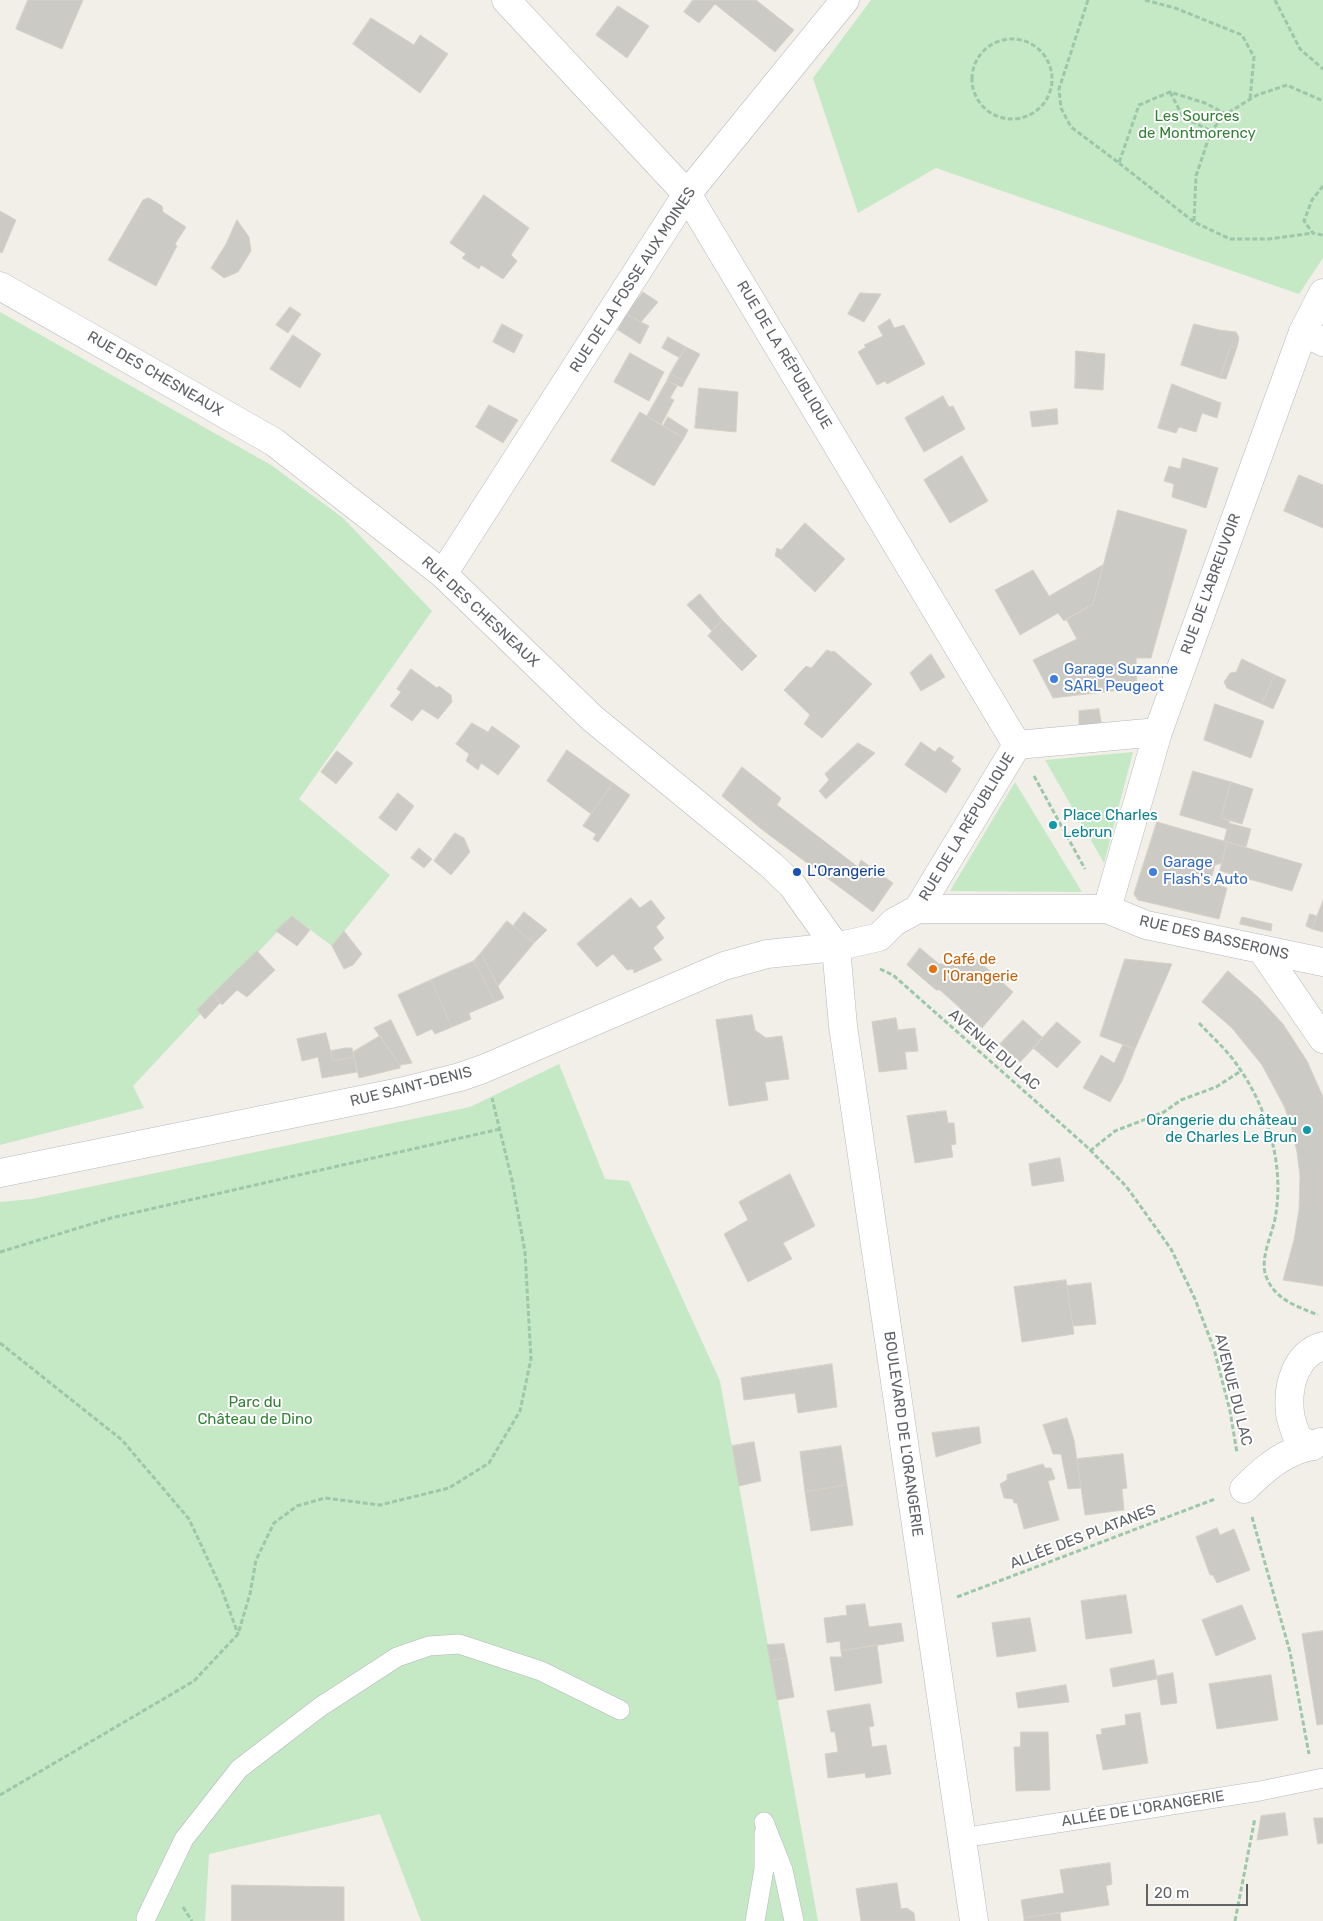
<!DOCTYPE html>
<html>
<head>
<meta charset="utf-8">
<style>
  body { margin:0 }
  #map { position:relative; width:1323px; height:1921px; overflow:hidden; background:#f1efe8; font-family:Rubik,sans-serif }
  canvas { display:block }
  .scale { position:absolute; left:1146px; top:1884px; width:102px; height:22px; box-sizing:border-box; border:2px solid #5f6368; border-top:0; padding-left:6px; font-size:15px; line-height:18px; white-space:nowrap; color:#5f6368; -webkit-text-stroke:4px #fff; paint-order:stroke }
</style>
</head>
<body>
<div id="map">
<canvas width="1323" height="1921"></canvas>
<div class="scale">20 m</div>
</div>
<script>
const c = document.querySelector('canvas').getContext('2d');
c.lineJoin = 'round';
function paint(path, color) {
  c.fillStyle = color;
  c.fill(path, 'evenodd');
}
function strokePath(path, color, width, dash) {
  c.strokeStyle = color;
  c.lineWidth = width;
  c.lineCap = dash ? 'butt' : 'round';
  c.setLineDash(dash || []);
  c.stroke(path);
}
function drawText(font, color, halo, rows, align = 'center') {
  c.font = font + ' Rubik,sans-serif';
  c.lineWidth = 4;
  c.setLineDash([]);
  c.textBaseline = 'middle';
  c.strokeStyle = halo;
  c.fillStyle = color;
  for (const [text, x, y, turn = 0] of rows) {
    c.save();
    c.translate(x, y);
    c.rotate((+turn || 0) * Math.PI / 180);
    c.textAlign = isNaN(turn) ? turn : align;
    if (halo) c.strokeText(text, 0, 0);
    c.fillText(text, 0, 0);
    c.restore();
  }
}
const green = new Path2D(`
  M871,0H1323V258L1299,294L936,168L858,213L813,78Z
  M0,312L271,465L343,518L432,611L299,799L390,875L332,946L292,916L133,1086L144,1108L0,1145Z
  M1133,752L1104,863L1045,760Z
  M1015,782L1082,892L950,891Z
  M559,1064L605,1179L629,1181L720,1381L818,1921H421L380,1814L209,1854L205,1921H0V1202L32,1199L470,1107Z`);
const building = new Path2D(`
  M28,0H83L62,49L16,29Z
  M693,0H756L794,30L775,52L715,4L699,23L684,12Z
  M618,6L649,26L627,58L596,35Z
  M371,18L414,45L420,35L448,54L420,93L353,44Z
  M484,195L529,228L511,255L517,261L503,279L481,265L479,269L462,258L466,254L450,243Z
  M149,198L162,206L163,212L186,227L175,244L177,246L156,286L108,260L143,200Z
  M0,211L16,220L2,253L0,252Z
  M237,220L249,237L251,251L238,272L224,278L211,268L226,244Z
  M643,292L658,302L641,322L626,314Z
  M860,293L881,294L864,322L848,314Z
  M290,307L301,314L288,333L276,325Z
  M626,314L649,326L640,344L618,330Z
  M890,319L894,328L904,325L925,364L887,384L885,381L877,385L858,352L866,347L864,345L883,336L878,327Z
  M502,324L523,335L514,353L493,342Z
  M1194,324L1219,330L1236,332L1239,338L1237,347L1231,346L1220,378L1181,365Z
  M293,335L321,354L300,388L270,369Z
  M668,337L686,347L680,358L662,348Z
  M1231,346L1237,347L1226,379L1220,378Z
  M686,347L700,354L685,381L670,374Z
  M1076,351L1105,354L1103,390L1075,388Z
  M630,353L664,372L649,401L614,382Z
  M670,374L685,381L682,387L667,381Z
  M667,381L677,386L670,398L674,400L661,425L647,416Z
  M1172,384L1221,403L1217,418L1202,413L1196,432L1179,427L1176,433L1158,428Z
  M699,388L738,392L736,432L695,428Z
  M943,396L949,407L953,406L965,429L924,452L905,418Z
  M489,405L518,420L503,443L476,427Z
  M1057,409L1058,424L1032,427L1030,412Z
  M640,412L684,438L654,486L611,461Z
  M668,417L688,430L684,438L663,426Z
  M962,456L988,501L950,523L924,480Z
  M1183,458L1218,468L1206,508L1172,497L1174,484L1164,481L1169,466L1180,469Z
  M1299,475L1323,485V528L1284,511Z
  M1118,510L1187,530L1151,658H1136L1137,688L1053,698L1033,660L1077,639L1066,619L1093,604Z
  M805,523L845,559L815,592L779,558L775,556L777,548L781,550Z
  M1103,565L1093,604L1064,621L1058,613L1020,635L995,590L1033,570L1049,596Z
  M700,594L722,620L712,631L687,605Z
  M722,620L757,656L742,671L708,636Z
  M827,650L832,652L834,651L872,684L822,738L804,724L810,715L784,690L806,666L811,668Z
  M931,654L945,677L921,691L910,673Z
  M1242,659L1275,675L1262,704L1227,688L1224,682L1230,673L1236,672Z
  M411,669L437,688L439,686L451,695L452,702L438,719L422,709L412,721L390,706L401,692L397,689Z
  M1275,675L1286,680L1273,709L1262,704Z
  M1215,704L1264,721L1251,758L1204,740Z
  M1099,709L1102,728L1079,731V711Z
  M472,723L488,732L492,726L520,746L498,775L481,763L478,770L466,761L469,754L456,744Z
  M921,742L935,752L939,747L954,757L951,761L961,769L946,793L905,765Z
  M858,743L875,753L826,799L819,791L829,780L825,774Z
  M567,750L613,783L591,814L547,781Z
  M337,751L353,763L336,784L321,772Z
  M742,767L781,798L777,805L858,867L861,860L893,883L873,912L760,828L722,796Z
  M1193,771L1231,782L1221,818L1230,821L1229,823L1251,829L1246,847L1224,841L1227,829L1180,815Z
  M1231,782L1253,789L1242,824L1221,818Z
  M613,783L630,795L598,842L593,839L596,834L583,826Z
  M398,793L414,806L396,831L379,818Z
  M1157,822L1227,842L1222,863L1215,865L1210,882L1227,888L1219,919L1138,900L1134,894Z
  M455,833L464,838L470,852L451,875L434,861Z
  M1227,842L1302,864L1292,891L1220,871Z
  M419,848L432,859L424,868L411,858Z
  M631,898L640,908L651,900L665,918L656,927L664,938L653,948L662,960L634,973L633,969L627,970L613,954L597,967L577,944Z
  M1323,901V932L1312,929Z
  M524,912L547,930L534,943L513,926Z
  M1310,914L1317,916L1312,929L1306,926Z
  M292,916L310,930L297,946L276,931Z
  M1242,917L1272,924L1271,931L1240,924Z
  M507,921L534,943L498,986L481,953Z
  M344,931L362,954L353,965L344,969L332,946Z
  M920,948L939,964L964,963L972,955L1013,992L982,1028L940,990H936L907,965Z
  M257,951L275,970L247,997L237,990L222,1005L213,994Z
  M481,953L504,998L495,1002L474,961Z
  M1125,959L1172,964L1135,1049L1100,1036Z
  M474,961L495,1002L469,1013L471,1019L452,1027L431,980Z
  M1228,971L1258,997L1283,1024L1307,1061L1323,1097V1286L1283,1280L1294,1240L1299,1210L1300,1176L1297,1152L1290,1122L1284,1106L1262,1065L1232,1028L1202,1002Z
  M431,980L452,1027L435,1034L432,1029L417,1036L398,995Z
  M213,994L220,1003L205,1019L197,1010Z
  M752,1015L755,1030L766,1038L782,1036L789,1079L765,1082L768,1100L729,1106L716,1020Z
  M896,1018L898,1030L915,1028L918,1051L905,1052L907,1069L879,1072L872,1022Z
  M391,1020L412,1063L400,1065L374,1028Z
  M1023,1020L1043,1038L1020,1062L1000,1044Z
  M1057,1022L1081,1042L1057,1068L1033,1048Z
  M326,1033L333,1061L354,1057L357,1072L322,1078L318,1057L302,1061L297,1039Z
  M380,1036L400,1065V1068L359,1078L353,1052Z
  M1123,1045L1135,1049L1122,1081L1110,1102L1083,1088L1101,1055L1114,1063Z
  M346,1048H352L354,1057L333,1061L331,1051Z
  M946,1111L948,1123H954L956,1144L951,1145L953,1157L915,1163L907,1116Z
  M1060,1158L1064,1181L1032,1186L1029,1164Z
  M790,1174L815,1226L783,1243L792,1259L748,1282L724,1234L748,1220L739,1202Z
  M1066,1280L1074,1334L1022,1342L1014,1287Z
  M1091,1283L1096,1324L1073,1326L1067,1286Z
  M832,1364L837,1407L798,1413L795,1393L744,1400L741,1378Z
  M1067,1418L1074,1440L1081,1488L1068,1489L1061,1454H1053L1043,1425Z
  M979,1427L981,1443L936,1457L932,1433Z
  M754,1442L761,1481L739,1486L732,1446Z
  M841,1446L847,1485L805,1492L800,1452Z
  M1123,1454L1127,1488L1122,1489L1124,1510L1085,1515L1077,1459Z
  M1043,1464L1045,1468H1051L1055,1479L1048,1481L1059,1520L1024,1529L1017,1503H1014L1013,1499L1004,1498L1000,1484L1007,1480V1475Z
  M847,1485L853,1525L811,1531L805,1492Z
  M1217,1528L1220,1535L1234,1529L1250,1570L1217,1583L1213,1575H1210L1196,1537Z
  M1126,1595L1132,1633L1086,1639L1081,1601Z
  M865,1604L869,1627L901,1623L904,1641L841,1651L840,1641L827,1643L824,1618L847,1615L846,1606Z
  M1242,1605L1256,1639L1216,1656L1202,1620Z
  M1030,1618L1036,1651L997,1657L992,1623Z
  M1323,1631V1724L1317,1725L1302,1634Z
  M784,1644L787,1658L770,1661L767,1645Z
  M877,1645L882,1683L835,1691L830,1657H842L841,1651Z
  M787,1658L794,1697L777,1700L770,1661Z
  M1154,1660L1157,1679L1113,1687L1110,1669Z
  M1173,1673L1177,1703L1161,1705L1157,1676Z
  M1271,1675L1278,1720L1217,1729L1209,1684Z
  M1066,1685L1069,1702L1018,1708L1016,1693Z
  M870,1704L874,1726L869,1727L872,1747L886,1745L891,1774L866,1778L865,1773L828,1778L825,1754L838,1752L835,1732H831L827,1711Z
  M1140,1713L1148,1763L1103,1770L1096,1735L1102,1734L1101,1729L1126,1725L1125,1715Z
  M1021,1732H1048L1050,1790L1016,1791L1014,1747H1020Z
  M1285,1813L1288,1835L1257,1840L1261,1816Z
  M1314,1818H1323V1843L1318,1844Z
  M1110,1863L1112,1884L1106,1886L1109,1905L1024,1918L1021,1900L1064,1893L1060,1870Z
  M897,1883L901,1909L907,1908L914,1913L915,1921H861L856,1889Z
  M232,1885L344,1887V1921H232Z
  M1060,1913L1061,1921H1024V1918Z`);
const path = new Path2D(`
  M1088,0L1059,89L1061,108L1071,127L1119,163L1139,105L1170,92L1205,103L1226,114L1257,95L1287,85L1323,101
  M1145,0L1175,8L1242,35L1254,57L1250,99
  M1275,0L1300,49L1323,69
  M972 79a40 40 0 1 1 80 0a40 40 0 1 1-80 0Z
  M1170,92L1183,117L1211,131
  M1119,163L1194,222L1230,239H1269L1313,233
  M1323,186L1312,200L1304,221L1313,233L1323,235
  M1194,221L1196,176L1211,131L1226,114
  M1034,776L1085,869
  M880,969L893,975L1085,1145L1126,1186L1171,1249L1195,1299L1214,1349L1230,1411L1237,1453
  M1199,1023C1211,1036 1225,1048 1235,1062C1266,1104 1284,1161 1276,1213C1274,1231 1259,1258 1266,1276C1274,1299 1296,1306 1318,1315
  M1090,1151L1115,1131L1164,1112L1181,1100L1216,1087L1241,1071
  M0,1252L111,1218L500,1129
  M0,1343L122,1440L189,1519L222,1590L238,1634
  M1252,1517L1290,1652L1309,1754
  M957,1597L1215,1499
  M0,1795L194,1681L238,1634L250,1594L256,1560L274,1523L297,1506L325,1498L380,1505L449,1488L489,1463L520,1411L531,1359L525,1252L512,1180L492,1098
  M183,1907L192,1921
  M1235,1921L1255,1818`);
const service = new Path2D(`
  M764,1822L783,1870L794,1921
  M962,1838L1260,1791L1323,1778
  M146,1918L184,1839L239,1769L320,1707L397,1657L429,1646L459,1644L541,1671L620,1710
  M755,1921L764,1869V1833`);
const pedestrian = new Path2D(`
  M1303,332L1323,342`);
const minor = new Path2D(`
  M506,0L687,194L1017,745
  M0,286L274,442L443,574L592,718L771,865L792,885L836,947
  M443,574L687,194L845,0
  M1017,745L1158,732
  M918,909L1017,745
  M1107,909L1158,732L1303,332L1323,293
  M836,947L843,1026L974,1921
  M1262,950L1323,1039
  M0,1173L400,1092L460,1077L483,1069L724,966L767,954L836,947L879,937L894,922L918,909H1107L1146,925L1323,962
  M1313,1446L1298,1439C1295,1431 1291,1422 1290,1413C1287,1387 1295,1354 1323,1346
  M1244,1489C1258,1475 1273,1461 1291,1453C1300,1448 1311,1447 1320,1442`);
const markers = [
  [1054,679,5,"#3f7fe0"],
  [1053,825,5,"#0f9aa8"],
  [797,872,5,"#1a4fb4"],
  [1153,872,5,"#3f7fe0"],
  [933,969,5,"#e8710a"],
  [1307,1130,5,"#0f9aa8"]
];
const parkNames = [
  ["Les Sources",1197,117],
  ["de Montmorency",1197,134],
  ["Parc du",255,1403],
  ["Château de Dino",255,1420]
];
const streetNames = [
  ["RUE DE LA FOSSE AUX MOINES",633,280,-57],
  ["RUE DE LA RÉPUBLIQUE",784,355,59],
  ["RUE DES CHESNEAUX",155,374,30],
  ["RUE DE L'ABREUVOIR",1211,584,-70],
  ["RUE DES CHESNEAUX",480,612,43],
  ["RUE DE LA RÉPUBLIQUE",967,827,-59],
  ["RUE DES BASSERONS",1214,938,13],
  ["AVENUE DU LAC",994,1050,41],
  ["RUE SAINT-DENIS",411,1087,-14],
  ["AVENUE DU LAC",1233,1390,76],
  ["BOULEVARD DE L'ORANGERIE",903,1434,82],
  ["ALLÉE DES PLATANES",1083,1537,-21],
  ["ALLÉE DE L'ORANGERIE",1143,1809,-9]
];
const shopNames = [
  ["Garage Suzanne",1064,670],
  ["SARL Peugeot",1064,687],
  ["Garage",1163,863],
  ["Flash's Auto",1163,880]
];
const cultureNames = [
  ["Place Charles",1063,816],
  ["Lebrun",1063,833],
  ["Orangerie du château",1297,1121,"right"],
  ["de Charles Le Brun",1297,1138,"right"]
];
const transitNames = [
  ["L'Orangerie",807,872]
];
const foodNames = [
  ["Café de",943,960],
  ["l'Orangerie",943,977]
];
paint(green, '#c5e8c5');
paint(building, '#cccac5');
strokePath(building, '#d6d1c6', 1);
strokePath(service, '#b5b8bc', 20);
strokePath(pedestrian, '#b5b8bc', 29);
strokePath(minor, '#b5b8bc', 29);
strokePath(path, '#9cc7a9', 3, [5, 2.5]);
strokePath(service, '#fff', 19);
strokePath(pedestrian, '#fff', 28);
strokePath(minor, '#fff', 28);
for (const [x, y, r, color] of markers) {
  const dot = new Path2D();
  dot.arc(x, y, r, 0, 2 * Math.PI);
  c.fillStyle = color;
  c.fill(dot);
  strokePath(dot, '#fff', 2);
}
drawText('15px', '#348238', '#fff', parkNames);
drawText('15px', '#5f6368', '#fff', streetNames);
drawText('15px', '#366cbe', '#fff', shopNames, 'left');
drawText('15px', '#0d838f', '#fff', cultureNames, 'left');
drawText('15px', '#164399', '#fff', transitNames, 'left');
drawText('15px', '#c56008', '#fff', foodNames, 'left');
</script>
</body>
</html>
